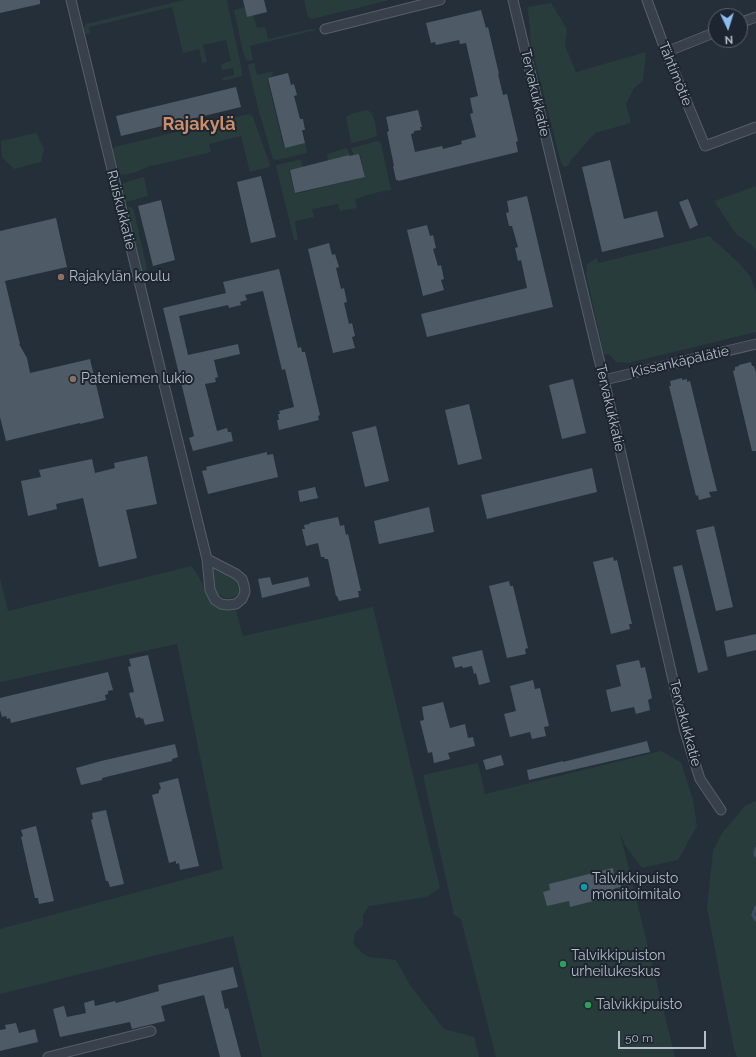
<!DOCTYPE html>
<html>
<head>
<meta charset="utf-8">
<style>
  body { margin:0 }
  #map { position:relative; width:756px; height:1057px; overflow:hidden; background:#252f3a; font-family:Raleway,sans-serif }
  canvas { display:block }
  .north { position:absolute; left:708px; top:8px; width:40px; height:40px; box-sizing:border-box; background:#1d2630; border:1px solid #59626c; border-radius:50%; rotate:176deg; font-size:11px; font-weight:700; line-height:16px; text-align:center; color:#b4bcc6 }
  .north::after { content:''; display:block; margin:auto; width:14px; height:18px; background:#8fbbf0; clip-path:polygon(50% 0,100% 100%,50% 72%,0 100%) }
  .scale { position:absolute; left:618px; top:1031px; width:88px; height:18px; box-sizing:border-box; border:2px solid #b4bcc6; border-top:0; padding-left:5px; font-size:12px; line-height:14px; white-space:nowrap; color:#b4bcc6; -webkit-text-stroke:3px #1d2630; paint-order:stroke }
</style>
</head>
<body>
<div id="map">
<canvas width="756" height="1057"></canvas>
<div class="north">N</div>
<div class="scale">50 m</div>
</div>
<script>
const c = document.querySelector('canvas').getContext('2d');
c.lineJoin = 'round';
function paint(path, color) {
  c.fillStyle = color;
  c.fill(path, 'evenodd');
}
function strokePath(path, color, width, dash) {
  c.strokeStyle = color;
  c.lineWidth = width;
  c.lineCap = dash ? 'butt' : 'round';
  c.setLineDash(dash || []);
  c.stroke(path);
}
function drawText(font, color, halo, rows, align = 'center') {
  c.font = font + ' Raleway,sans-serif';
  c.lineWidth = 4;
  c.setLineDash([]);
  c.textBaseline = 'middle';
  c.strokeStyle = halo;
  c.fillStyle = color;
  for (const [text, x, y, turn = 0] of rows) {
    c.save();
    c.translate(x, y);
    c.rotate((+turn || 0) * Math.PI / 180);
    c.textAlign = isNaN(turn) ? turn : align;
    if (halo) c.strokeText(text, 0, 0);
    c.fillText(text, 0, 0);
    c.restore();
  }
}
const green = new Path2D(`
  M184,0H227L242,71V76L223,81L222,78L234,75L233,68L222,70L221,64L231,61L226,40L203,45L207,62L202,63L199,49L183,53L172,7L89,27L90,33L85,34C84,30 83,27 86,24Z
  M304,0H390L312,19L308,17Z
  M551,3L567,29L565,46L576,72L646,52L643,81L634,88L626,104L631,123L595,133L571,160L569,165L564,167L561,163L531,45L528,7Z
  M245,7L247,17L253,15L257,28L264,27L266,28L268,39L311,29L316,30L250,46L253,60L247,61L243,52L234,10Z
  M254,63L257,75L270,72H273L272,76L267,78L284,148L305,143L307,151L306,153L278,160L273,159L258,108L248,66L249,64Z
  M367,110C375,113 376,128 377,136L371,138L353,143L351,142L346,117L351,114Z
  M249,114L253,117L270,165L269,167L250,172L241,136L209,144L211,152L207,153L147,167C140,171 127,176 120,174L119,172L113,149L115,147Z
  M36,133L44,149L41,162L14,169L2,157L1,141Z
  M378,141L381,143L391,190L388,191V190L363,196V197L355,199L357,208L340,211L338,204L312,209L314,217L296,221L295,223L298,239L296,241L294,240L276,166L277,165L298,160H301L303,167L298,171L297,168L289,170L295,194L365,177L360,154L355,155L354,157L351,148Z
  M347,148L350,155L334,159L328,163L327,154Z
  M144,177L148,196L126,202L122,185L126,182Z
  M756,186V250L752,245L736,234L714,201Z
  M128,207H131L134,211L147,268L146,271L145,272L142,271L128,209Z
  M709,236L739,263L750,276L756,292V332L628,363L616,362L609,354L604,355L586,274L587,264L597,258L598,263Z
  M192,566C196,573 202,581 204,588C205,590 205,592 206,594C210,608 223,612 236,610L243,636L373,607L440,888L426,897L369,906L363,915V925L355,933L353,943L361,952L369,957L396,960L410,985L444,1029L474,1037L479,1057H262L233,936L0,994V929L223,869L177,644L0,682V578L8,611Z
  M214,570C218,571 222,573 226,575C229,577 234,578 237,582C246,595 226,606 216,591C213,586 214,578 213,572Z
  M661,751L681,762L693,800L697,826L678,860L642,868L625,845L620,833L675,1057H496L461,919L454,915L423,775L478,763L485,794Z
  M756,801V1057H737L734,1049L720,977L707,907L713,851L722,833L745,806Z`);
const stream = new Path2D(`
  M756,849L755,854L756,856
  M756,907L753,915L756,920`);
const building = new Path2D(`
  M0,0H40V4L0,13Z
  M243,0H264L267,12L247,17Z
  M481,10L486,28L488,27L499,74H498L503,95L507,94L518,141L516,142L518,152L398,181V180H396L393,166H394L387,132L389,131L386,117L418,110L422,127H420L421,130L414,131V133L411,134L415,152L442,146L443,149L462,144L461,141L476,137L470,114L473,113L470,98L478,96L466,43L460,44L459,40L436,45L435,42L431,43L426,23Z
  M288,73L291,85L294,84L297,95L294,96L300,119H303L305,130H302L305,143L285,148L268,78Z
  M236,87L241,107L121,136L116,116Z
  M359,154L365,177L295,193L290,170L349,155V156Z
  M610,160L624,219L657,211L664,237L602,252L582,167Z
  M261,176L276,237L251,243L237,182Z
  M527,196L553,307L427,337L421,314L527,288L521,260L518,261L515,248L518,247L512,226H509L506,213L509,212L507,201Z
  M688,199L698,225L690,229L679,202Z
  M161,200L175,260L153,266L138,206Z
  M56,218L67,267L5,281L20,344H19L27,358L30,373L90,359L104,418L80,424V423L6,441L0,417V231Z
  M427,225L430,236L433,235L436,248L433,249L438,266L441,265L444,279L441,280L444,290L423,296L407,230Z
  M329,243L332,255L335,254L339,267L336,268L341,289L344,288L347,302L344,303L349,324L352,323L355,336L352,337L355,348L333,353L308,249Z
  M279,269L298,348L301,347L302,352H305L320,415L318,416L319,420L279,430L277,420H279L278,414H280L279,411L294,407L285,369L282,370L263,291L245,295L247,300L240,302L241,305L229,308L228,305L179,316L188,355L238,344L240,354L214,360L218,377L215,378L216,382L205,384L217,431L227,428L228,432H231L233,441L193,451L189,438L194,436L163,308L226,293L223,282Z
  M751,362L752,366H754L756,373V451H752L733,371L735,370V367L739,366V365Z
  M682,378V380L687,379V382L690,381L717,491L709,492L711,497L699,500L698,495L696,496L669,386H671L670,381Z
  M573,379L586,433L562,439L549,385Z
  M469,404L482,459L458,465L445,410Z
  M376,426L389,481L365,487L352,432Z
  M267,452V455L273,454L278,477L208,494L202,471L207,470L206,467Z
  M147,456L157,504L126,510L137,558L99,567L83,498L56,504L57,509L28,516L21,481L41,477L39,470L92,459L95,473L115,468L114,463Z
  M592,468L597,492L487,519L481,495Z
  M315,487L318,498L300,502L298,491Z
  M429,507L434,532L379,544L374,521Z
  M338,517L340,526L344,525L346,535L348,534L361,591H358L359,597L339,601L337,596H336L328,559H325L324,557H321L318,543L306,546L302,529H305L304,525L310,524L309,523Z
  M714,526L733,607L716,611L696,530Z
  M613,557L614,561L617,560L632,624H629L630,629L611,634L593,562Z
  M682,565L708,670L698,673L673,567Z
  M270,577L272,585L308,577L310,586L262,598L258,579Z
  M509,581L510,586H513L528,648L525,649L526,654L507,658L489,586Z
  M756,634V650L727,657L724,641Z
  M482,650L490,682L479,685L476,673L474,674L472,666L463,668L462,666L455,668L452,657Z
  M148,655L164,721L145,725L143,718L141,719L140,717L136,718L129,693L134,692L128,667L131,666L129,659Z
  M639,660L641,668L645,667L652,698L648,700L650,710L636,714L634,707L611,712L606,690L621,686L616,665Z
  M108,672L113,690L108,691V694L105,695L106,700L11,723L10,718L7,719L6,716L2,717L0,710V698Z
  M533,680L535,689L540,688L549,726L544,727L546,736L532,739L530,732L510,737L504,714L516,711L510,686Z
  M443,702L450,728L465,724L468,738L473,737L475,746L448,753L450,759L434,763L432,752L428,753L420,721L424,720L422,707Z
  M647,741L650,752L529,780L527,770L563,761V762Z
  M175,744L178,757L172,759V761L102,778V780L81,785L76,768L101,761Z
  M501,755L504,765L486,770L483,760Z
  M178,778L199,866L180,870L179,863L176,864V861L169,863L152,795L159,793V790L161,789L159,783Z
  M106,810L124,884L110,887L108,881H106L105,877L91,820L93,819L92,813Z
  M36,826L54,901L39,904L38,898H35L34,894L21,837L23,836L21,830Z
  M613,868L614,875L618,874L621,887L615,888L617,895L570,907L569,901L547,906L543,892L550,890L549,884Z
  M233,967L238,987L221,991L225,1009L228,1008L241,1057H220L204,995L161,1006L165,1021L132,1029L130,1022L60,1037L53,1009L64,1006L67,1017L86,1013L84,1003L94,1000L95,1006L115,1001L116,1003L159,991L158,985Z
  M16,1023L19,1033L35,1029L38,1042L0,1051V1030L6,1029L5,1025Z`);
const minor = new Path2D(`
  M71,0L170,409L207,559L210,590L215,600L221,604L228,605L236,604L242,599L245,592L244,585L242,579L236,574L207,559
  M513,0L604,380L685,732L700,779L721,810
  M647,0L666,52L705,146L756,127
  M740,23L756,17
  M325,29L440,0
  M666,52L716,32
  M604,380L756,344
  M48,1057L151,1031`);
const markers = [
  [61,277,4,"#8d6e63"],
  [73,379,4,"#8d6e63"],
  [584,887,4,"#0f9aa8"],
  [563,964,4,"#2e9e5b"],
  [588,1005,4,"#2e9e5b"]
];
const streetNames = [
  ["Tähtimötie",675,74,68],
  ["Tervakukkatie",535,93,77],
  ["Ruiskukkatie",121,210,76],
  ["Kissankäpälätie",680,362,-13],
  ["Tervakukkatie",610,408,77],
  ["Tervakukkatie",685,723,75]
];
const poiNames = [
  ["Rajakylän koulu",69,277],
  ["Pateniemen lukio",81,379],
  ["Talvikkipuisto",592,879],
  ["monitoimitalo",592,895],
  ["Talvikkipuiston",571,956],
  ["urheilukeskus",571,972],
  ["Talvikkipuisto",596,1005]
];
const districtNames = [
  ["Rajakylä",199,125]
];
paint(green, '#283c3c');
strokePath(stream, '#3c4e62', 3.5);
paint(building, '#4e5a65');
strokePath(minor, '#565f69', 11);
strokePath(minor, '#38414b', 9);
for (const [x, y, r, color] of markers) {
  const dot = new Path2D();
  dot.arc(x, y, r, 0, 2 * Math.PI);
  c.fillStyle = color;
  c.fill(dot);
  strokePath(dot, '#1d2630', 1.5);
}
drawText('14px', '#b4bcc6', '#1d2630', streetNames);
drawText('14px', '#b4bcc6', '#1d2630', poiNames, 'left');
drawText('bold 18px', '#cc8e69', '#1d2630', districtNames);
</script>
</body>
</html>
